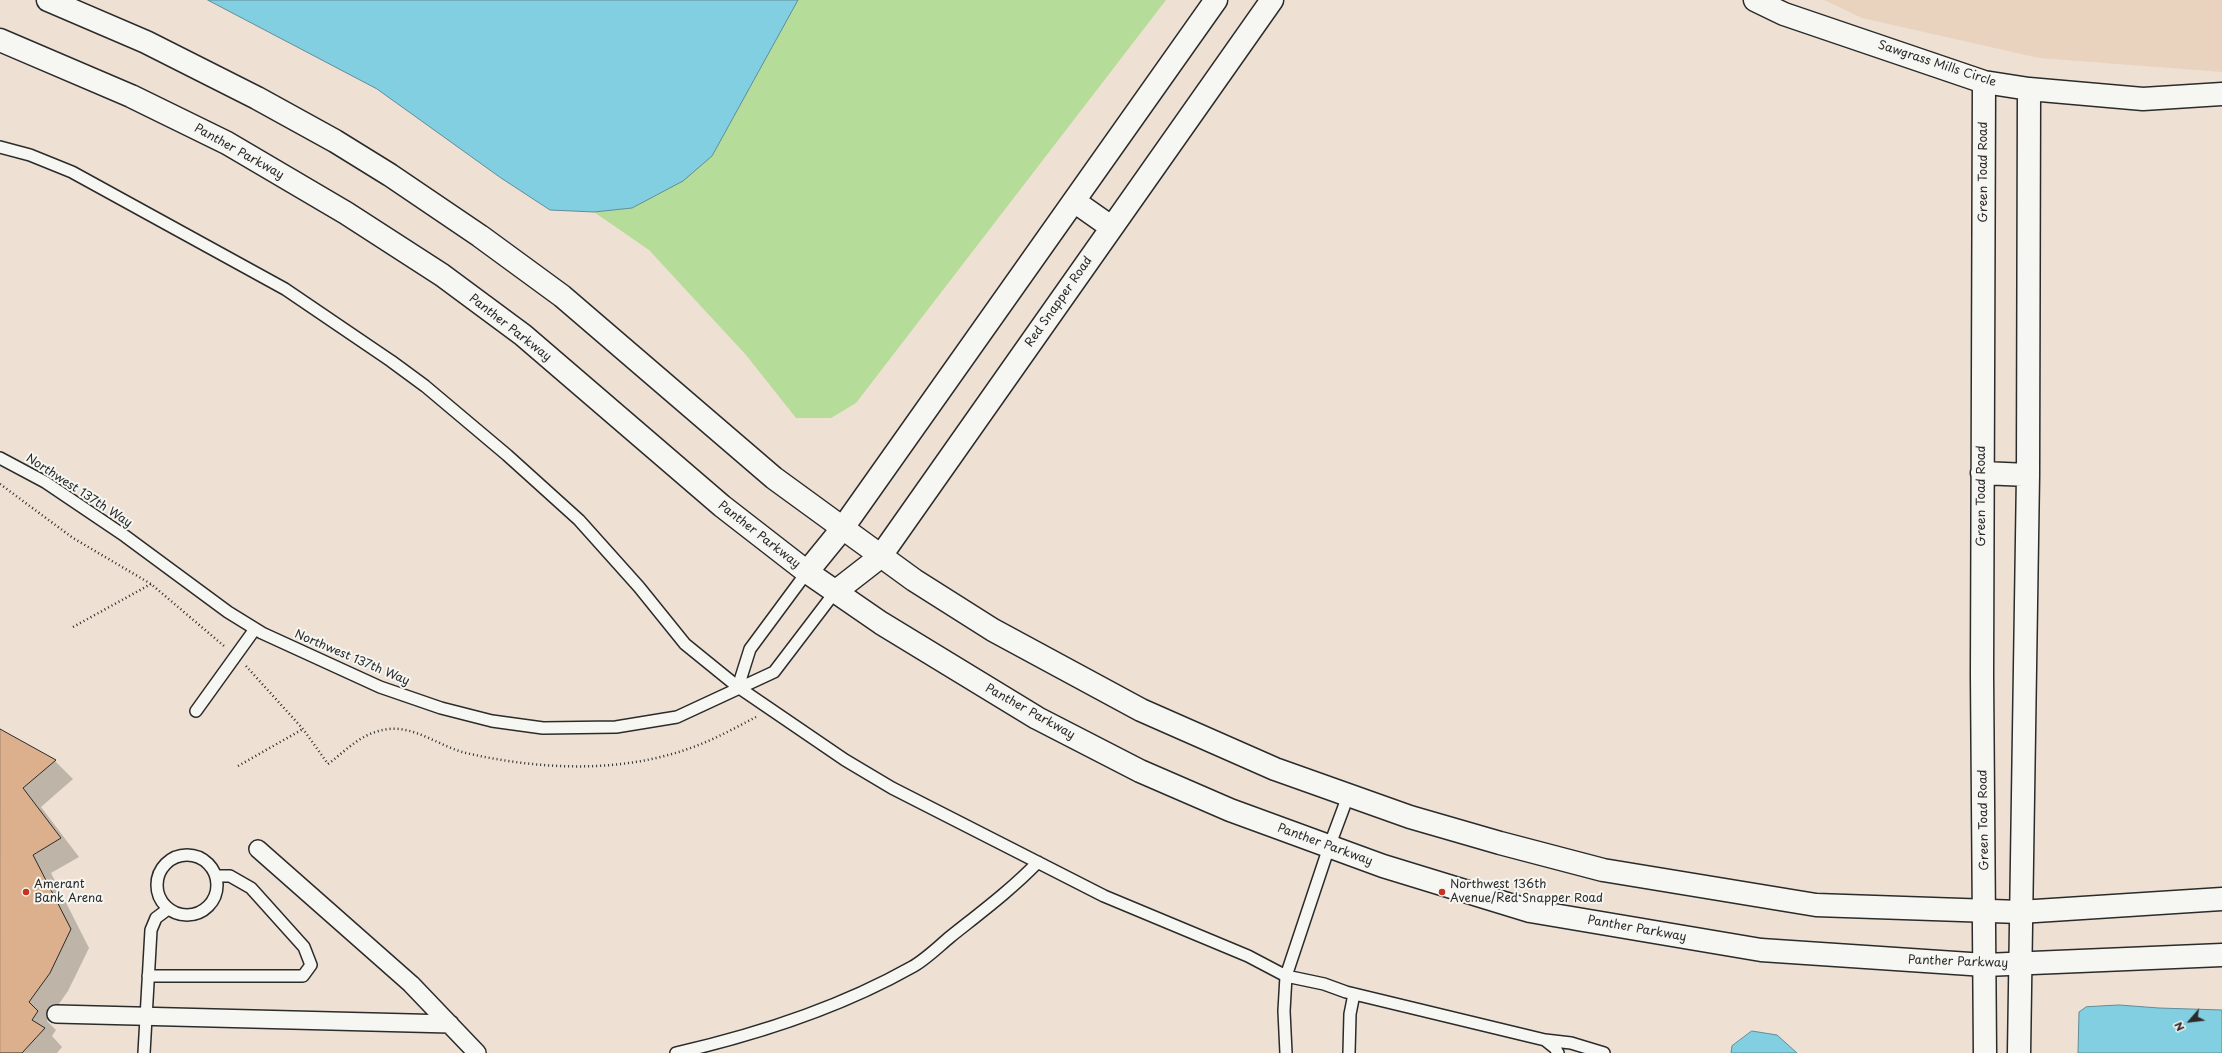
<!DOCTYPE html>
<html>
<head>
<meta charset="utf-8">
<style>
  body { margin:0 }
  #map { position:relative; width:2222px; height:1053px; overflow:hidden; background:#eee1d3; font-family:"Playpen Sans",sans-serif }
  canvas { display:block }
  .north { position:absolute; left:2170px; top:1001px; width:40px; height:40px; -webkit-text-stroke:3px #f6f6f2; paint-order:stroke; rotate:242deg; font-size:11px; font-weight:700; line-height:16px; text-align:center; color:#2b2b2b }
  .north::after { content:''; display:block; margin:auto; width:14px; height:18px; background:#2b2b2b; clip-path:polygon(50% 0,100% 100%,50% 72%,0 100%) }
</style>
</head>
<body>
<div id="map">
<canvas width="2222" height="1053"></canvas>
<div class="north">N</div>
</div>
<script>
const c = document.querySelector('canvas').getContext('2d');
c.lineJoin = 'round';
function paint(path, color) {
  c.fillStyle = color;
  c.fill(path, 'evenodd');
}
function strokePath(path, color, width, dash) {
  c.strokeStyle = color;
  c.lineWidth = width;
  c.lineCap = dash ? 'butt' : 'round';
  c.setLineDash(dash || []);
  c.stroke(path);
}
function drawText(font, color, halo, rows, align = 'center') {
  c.font = font + ' "Playpen Sans",sans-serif';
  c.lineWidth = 4;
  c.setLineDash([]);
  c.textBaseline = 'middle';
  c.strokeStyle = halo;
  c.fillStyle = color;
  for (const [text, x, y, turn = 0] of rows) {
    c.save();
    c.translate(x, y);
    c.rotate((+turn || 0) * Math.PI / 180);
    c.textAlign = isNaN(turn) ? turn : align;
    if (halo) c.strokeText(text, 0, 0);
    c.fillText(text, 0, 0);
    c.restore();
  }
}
const built = new Path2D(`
  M1824,0H2222V72L2039,58L1862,18Z`);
const green = new Path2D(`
  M798,0H1166L856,403L831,418H796L746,355L649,250L594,212L632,208L712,156Z`);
const water = new Path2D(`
  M208,0H798L712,156L683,181L632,208L594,212L550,210L501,178L377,89Z
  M2119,1005L2159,1008L2222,1010V1053H2078L2079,1012L2086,1007Z
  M1752,1031L1777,1035L1797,1053H1731L1732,1046Z`);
const shadow = new Path2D(`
  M0,730L55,761L73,779L41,807L79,857L51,873L89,948L68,991L47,1021L56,1030L52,1036L62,1047L57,1053H0Z`);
const building = new Path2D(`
  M0,729L56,760L23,788L61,838L33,855L71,929L50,973L29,1002L38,1011L32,1020L45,1028L22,1053H0Z`);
const path = new Path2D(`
  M0,484L73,538L151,584L224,646
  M73,627L151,584
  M246,666L303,729L328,764C348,749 362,732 389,729C415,726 441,747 466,753C541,770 623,774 696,746C717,738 737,727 756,717
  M238,766L303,729`);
const service = new Path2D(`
  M0,147L30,155L72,172L285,289L391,361L425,386L507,455L579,520L639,587L685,644L738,687L845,760L892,788L1104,896L1248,956L1286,976L1324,984L1346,992L1545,1040L1571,1043L1604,1053
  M0,458L45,482L125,536L228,612L262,633L380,687L441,708L492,721L543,728L616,727L677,717L774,672L835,592
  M738,687L750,649L807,572
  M196,711L255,629
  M157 885a30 30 0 1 1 60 0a30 30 0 1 1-60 0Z
  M148,976H303L311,965L304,947L251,888L230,876H216
  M1545,1040L1555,1048L1558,1053
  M144,1053L151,930L156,918L168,909
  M676,1053C755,1035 841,1007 912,967C925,960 938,947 950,937C980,913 1011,890 1038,862
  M1286,1053L1284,1011L1286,976L1329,847L1348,796
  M1349,1053L1350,1014L1354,994`);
const pedestrian = new Path2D(`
  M258,849L411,984L477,1053
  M56,1014L450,1024`);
const minor = new Path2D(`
  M1755,0L1784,14L1984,82L2029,89L2143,99L2222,94
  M1984,82L1982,675L1985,1053
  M1074,201L1111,227
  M1982,473L2028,475
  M807,572L842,529L1216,0
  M835,592L880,557L1272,0
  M2019,1053L2028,475L2029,89`);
const secondary = new Path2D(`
  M48,0L146,42L257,98L335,141L390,175L480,236L562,296L774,478L914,580L993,630L1141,710L1275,769L1410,817L1500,843L1603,870L1816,905L2020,912L2222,899
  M0,40L131,96L227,143L346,213L442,275L523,335L722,506L807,572L881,623L1037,718L1140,771L1230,810L1383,866L1530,911L1761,950L1985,965L2222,955`);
const markers = [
  [26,892,4,"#c8321e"],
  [1442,892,4,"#c8321e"]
];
const streetNames = [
  ["Sawgrass Mills Circle",1937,64,18],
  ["Panther Parkway",239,152,29],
  ["Green Toad Road",1984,172,-90],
  ["Red Snapper Road",1059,302,-55],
  ["Panther Parkway",510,328,38],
  ["Northwest 137th Way",79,491,33],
  ["Green Toad Road",1982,496,-90],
  ["Panther Parkway",759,535,38],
  ["Northwest 137th Way",352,658,23],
  ["Panther Parkway",1030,712,29],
  ["Green Toad Road",1984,820,-91],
  ["Panther Parkway",1325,845,20],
  ["Panther Parkway",1637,929,10],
  ["Panther Parkway",1958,962,2]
];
const poiNames = [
  ["Amerant",34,885],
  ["Bank Arena",34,899],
  ["Northwest 136th",1450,885],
  ["Avenue/Red Snapper Road",1450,899]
];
paint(built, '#e9d2be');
paint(green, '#b5dc98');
paint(water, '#82cfe1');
strokePath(water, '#5f8d98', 1);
paint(shadow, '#0003');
paint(building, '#dcb08c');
strokePath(building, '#2b2b2b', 1);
strokePath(service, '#2b2b2b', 14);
strokePath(pedestrian, '#2b2b2b', 20);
strokePath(minor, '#2b2b2b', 25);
strokePath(secondary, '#2b2b2b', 25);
strokePath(path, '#2b2b2b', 2.5, [1, 3]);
strokePath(service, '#f6f6f2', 11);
strokePath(pedestrian, '#f6f6f2', 17);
strokePath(minor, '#f6f6f2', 22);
strokePath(secondary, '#f6f6f2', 22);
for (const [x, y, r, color] of markers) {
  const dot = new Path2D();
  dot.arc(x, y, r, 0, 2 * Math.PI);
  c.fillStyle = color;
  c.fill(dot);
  strokePath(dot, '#f6f6f2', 1.5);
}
drawText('12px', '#2b2b2b', '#f6f6f2', streetNames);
drawText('12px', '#2b2b2b', '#f6f6f2', poiNames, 'left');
</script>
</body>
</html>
